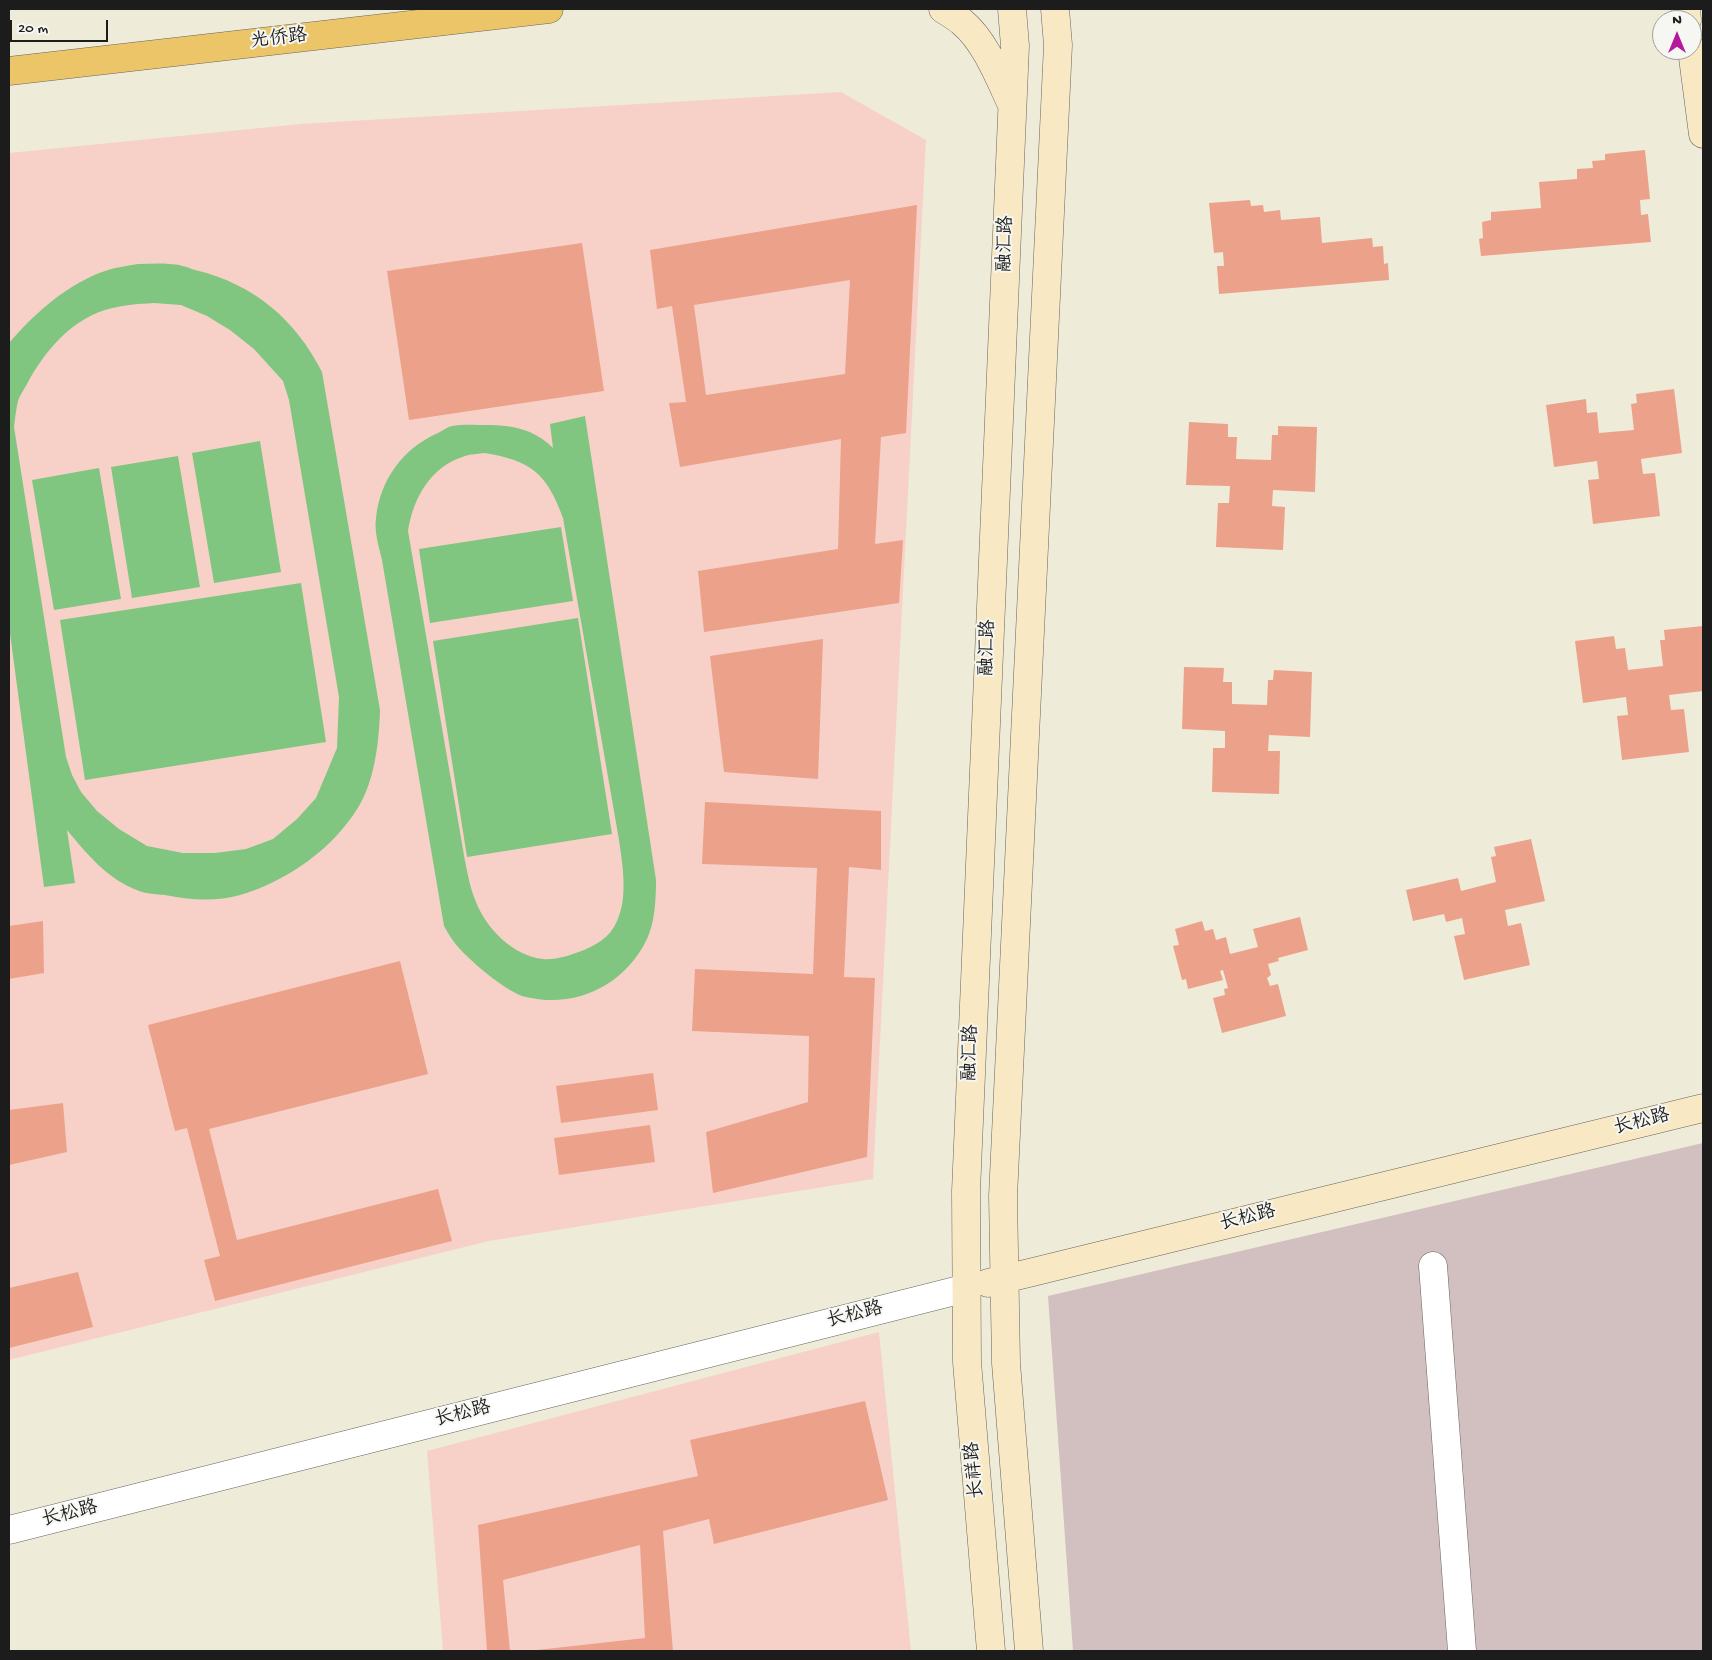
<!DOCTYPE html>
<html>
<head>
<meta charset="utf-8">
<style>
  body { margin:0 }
  #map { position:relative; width:1712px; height:1660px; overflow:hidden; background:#eeecd9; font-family:"Gochi Hand",sans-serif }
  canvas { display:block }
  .frame { position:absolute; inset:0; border:10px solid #1c1c1c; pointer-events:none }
  .north { position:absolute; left:1652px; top:10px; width:50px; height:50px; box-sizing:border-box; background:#f6f6f2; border:1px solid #9f9f9c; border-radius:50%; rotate:0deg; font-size:14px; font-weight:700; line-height:20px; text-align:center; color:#1c1c1c }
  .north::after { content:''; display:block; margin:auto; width:18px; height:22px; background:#b5179e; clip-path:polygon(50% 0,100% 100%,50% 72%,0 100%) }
  .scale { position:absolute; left:10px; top:20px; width:98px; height:22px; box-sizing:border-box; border:2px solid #1c1c1c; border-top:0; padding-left:6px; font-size:15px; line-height:18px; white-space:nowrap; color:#1c1c1c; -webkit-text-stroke:4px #f6f6f2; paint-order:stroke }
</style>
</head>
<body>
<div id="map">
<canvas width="1712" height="1660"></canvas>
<div class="frame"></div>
<div class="north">N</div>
<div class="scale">20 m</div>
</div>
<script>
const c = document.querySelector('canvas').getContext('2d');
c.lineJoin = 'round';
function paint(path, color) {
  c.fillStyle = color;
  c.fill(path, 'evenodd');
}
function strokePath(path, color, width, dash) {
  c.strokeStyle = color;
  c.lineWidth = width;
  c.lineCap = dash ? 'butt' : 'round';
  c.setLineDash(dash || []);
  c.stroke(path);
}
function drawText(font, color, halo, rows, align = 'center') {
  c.font = font + ' "Gochi Hand","LXGW WenKai TC",sans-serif';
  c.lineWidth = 4;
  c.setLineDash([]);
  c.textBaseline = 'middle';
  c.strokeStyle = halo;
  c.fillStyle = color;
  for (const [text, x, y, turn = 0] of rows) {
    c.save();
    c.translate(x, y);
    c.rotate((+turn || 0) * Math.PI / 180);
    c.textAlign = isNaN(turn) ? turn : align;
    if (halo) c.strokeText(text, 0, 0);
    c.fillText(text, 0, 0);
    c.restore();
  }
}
const built = new Path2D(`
  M841,92L926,140L873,1179L489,1241L9,1360V153L300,124Z
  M879,1332L911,1651H443L427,1451Z`);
const industrial = new Path2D(`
  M1703,1143V1651H1073L1048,1296Z`);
const green = new Path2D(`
  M138,264C148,264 159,263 169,264C178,264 187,267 195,270C254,284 295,319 322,372L380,710C379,741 375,779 359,806C334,848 288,881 240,895C217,902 188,900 165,895C156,894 147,894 139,891C107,879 88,855 67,830L75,883L44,887L9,626V343C36,312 68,283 108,270C117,267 128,266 138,264ZM154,303L181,305L207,316L230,330L254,349L283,381L289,400L339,697L337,748L316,798L297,819L273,839L246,849L215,853H183L147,846L119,829L97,811L81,792L72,775L66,757L14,427C15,419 16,409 18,401C20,395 24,389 27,384C44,352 70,321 105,310C122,305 137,304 154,303Z
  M585,416L656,880C656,899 655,922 647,939C625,985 576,1009 526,997C507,993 466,958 454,942C450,937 447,931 444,926L382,560C379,547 374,532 376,518C380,480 403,448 438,433C442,431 447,427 452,426C462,424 476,425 486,425C512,425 534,429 553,448L550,424ZM485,453C532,461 547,474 563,518L619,840C623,868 629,902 614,927C606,941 588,949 573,954C564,957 553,960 543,959C513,956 486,928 476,902C470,888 468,875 465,861L408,531C413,498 431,466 465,456C471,454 478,454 485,453Z
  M260,441L281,572L214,583L192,453Z
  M178,456L200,587L132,598L111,467Z
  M99,468L121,599L54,610L32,480Z
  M561,527L573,601L430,623L419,549Z
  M301,583L326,742L85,780L60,620Z
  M578,618L612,834L467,857L433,641Z`);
const building = new Path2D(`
  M1645,150L1650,199L1640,200L1641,215L1648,214L1651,242L1481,256L1479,239L1483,238L1482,222L1491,220V212L1541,208L1539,182L1577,179V169L1593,168L1592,161L1605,160V154Z
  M1250,200L1251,206L1263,205L1264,212L1280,210L1281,220L1320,217L1322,243L1372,238L1373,247L1383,246L1384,264L1388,263L1389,280L1219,294L1217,266H1224L1223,252L1214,253L1209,203Z
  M917,205L906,433L881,437L875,544L903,540L899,603L704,632L698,571L838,549L841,439L680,467L669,403L686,402L672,306L657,309L650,250ZM850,280L845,374L706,395L694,305Z
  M582,243L604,391L409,420L387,271Z
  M1674,389L1682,453L1641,459L1643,474L1655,473L1660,516L1593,524L1588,480L1599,479L1597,461L1554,467L1546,405L1586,399L1587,413L1597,412L1599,433L1634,430L1631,404L1637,403L1636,394Z
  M1189,422L1228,424V437H1237L1236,459L1271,460L1272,435H1278V426L1317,427L1315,492L1273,490L1272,506L1285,507L1283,550L1216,547L1218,503H1229L1230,486L1186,485Z
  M1703,626V691L1669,695L1671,710L1684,709L1689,752L1622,760L1617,716L1628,715L1626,697L1583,703L1575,641L1614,636L1616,649L1625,648L1628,670L1663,666L1660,640H1665L1664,630Z
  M823,639L818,779L724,772L710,656Z
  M1184,667L1224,668L1223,682H1232V704L1267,705L1268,680H1273L1274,670L1312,672L1310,737L1269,735L1268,751H1280L1279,794L1212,792L1213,748H1225V731L1182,729Z
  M705,802L881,811V870L849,867L844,977L875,978L867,1157L713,1193L706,1132L808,1102L809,1036L692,1031L695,969L813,974L817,868L702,864Z
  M1531,839L1545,901L1505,910L1508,926L1521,923L1530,965L1464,980L1454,936L1465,934L1462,918L1446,922L1444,914L1413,921L1406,890L1458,878L1461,891L1496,882L1491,857L1496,856L1494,847Z
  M1300,917L1308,950L1278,958L1279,961L1268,964L1271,975L1267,978L1270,986L1278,984L1286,1016L1222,1033L1213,998L1225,995L1224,989L1228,988L1223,970L1220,971L1223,980L1188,989L1186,979L1182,980L1173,946L1179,945L1175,929L1202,921L1205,931L1213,929L1216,940L1226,937L1230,954L1258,947L1253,929Z
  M43,921L44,973L9,979V926Z
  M400,961L428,1074L209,1129L237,1240L438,1189L452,1241L215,1301L204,1260L220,1256L187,1128L175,1131L148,1025Z
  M653,1073L658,1110L561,1123L556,1086Z
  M63,1103L67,1152L9,1165V1110Z
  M650,1125L655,1162L559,1175L554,1138Z
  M78,1272L93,1327L9,1348V1288Z
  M865,1401L888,1500L714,1544L709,1519L663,1531L673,1651H538L537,1650L645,1638L640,1545L503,1580L510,1651H487L478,1525L698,1476L690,1440Z`);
const street = new Path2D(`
  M1433,1266L1462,1651
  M9,1530L967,1288`);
const secondary = new Path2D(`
  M943,9C949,13 956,17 962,22C985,41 999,77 1011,103
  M1686,9L1687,20
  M1692,50L1703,134
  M988,1283L1703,1108
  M991,1651L967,1362L966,1191L1015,46L1012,9
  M1029,1651L1006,1363L1003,1196L1058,45L1055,9`);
const primary = new Path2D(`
  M9,71L549,9`);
const streetNames = [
  ["光侨路",279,40,-7],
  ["融汇路",1007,244,-88],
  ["融汇路",989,648,-88],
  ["融汇路",972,1053,-88],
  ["长松路",1642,1123,-14],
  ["长松路",1248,1219,-14],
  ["长松路",855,1316,-14],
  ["长松路",463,1415,-14],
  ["长祥路",976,1470,-95],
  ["长松路",70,1515,-14]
];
paint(built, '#f7d1c8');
paint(industrial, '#d2bfc0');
paint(green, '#80c580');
paint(building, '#eca18b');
strokePath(street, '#66655e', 29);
strokePath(secondary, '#66655e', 29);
strokePath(primary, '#66655e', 29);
strokePath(street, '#fff', 28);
strokePath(secondary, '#f8e8c3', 28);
strokePath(primary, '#edc569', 28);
drawText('19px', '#1c1c1c', '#f6f6f2', streetNames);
</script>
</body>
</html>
